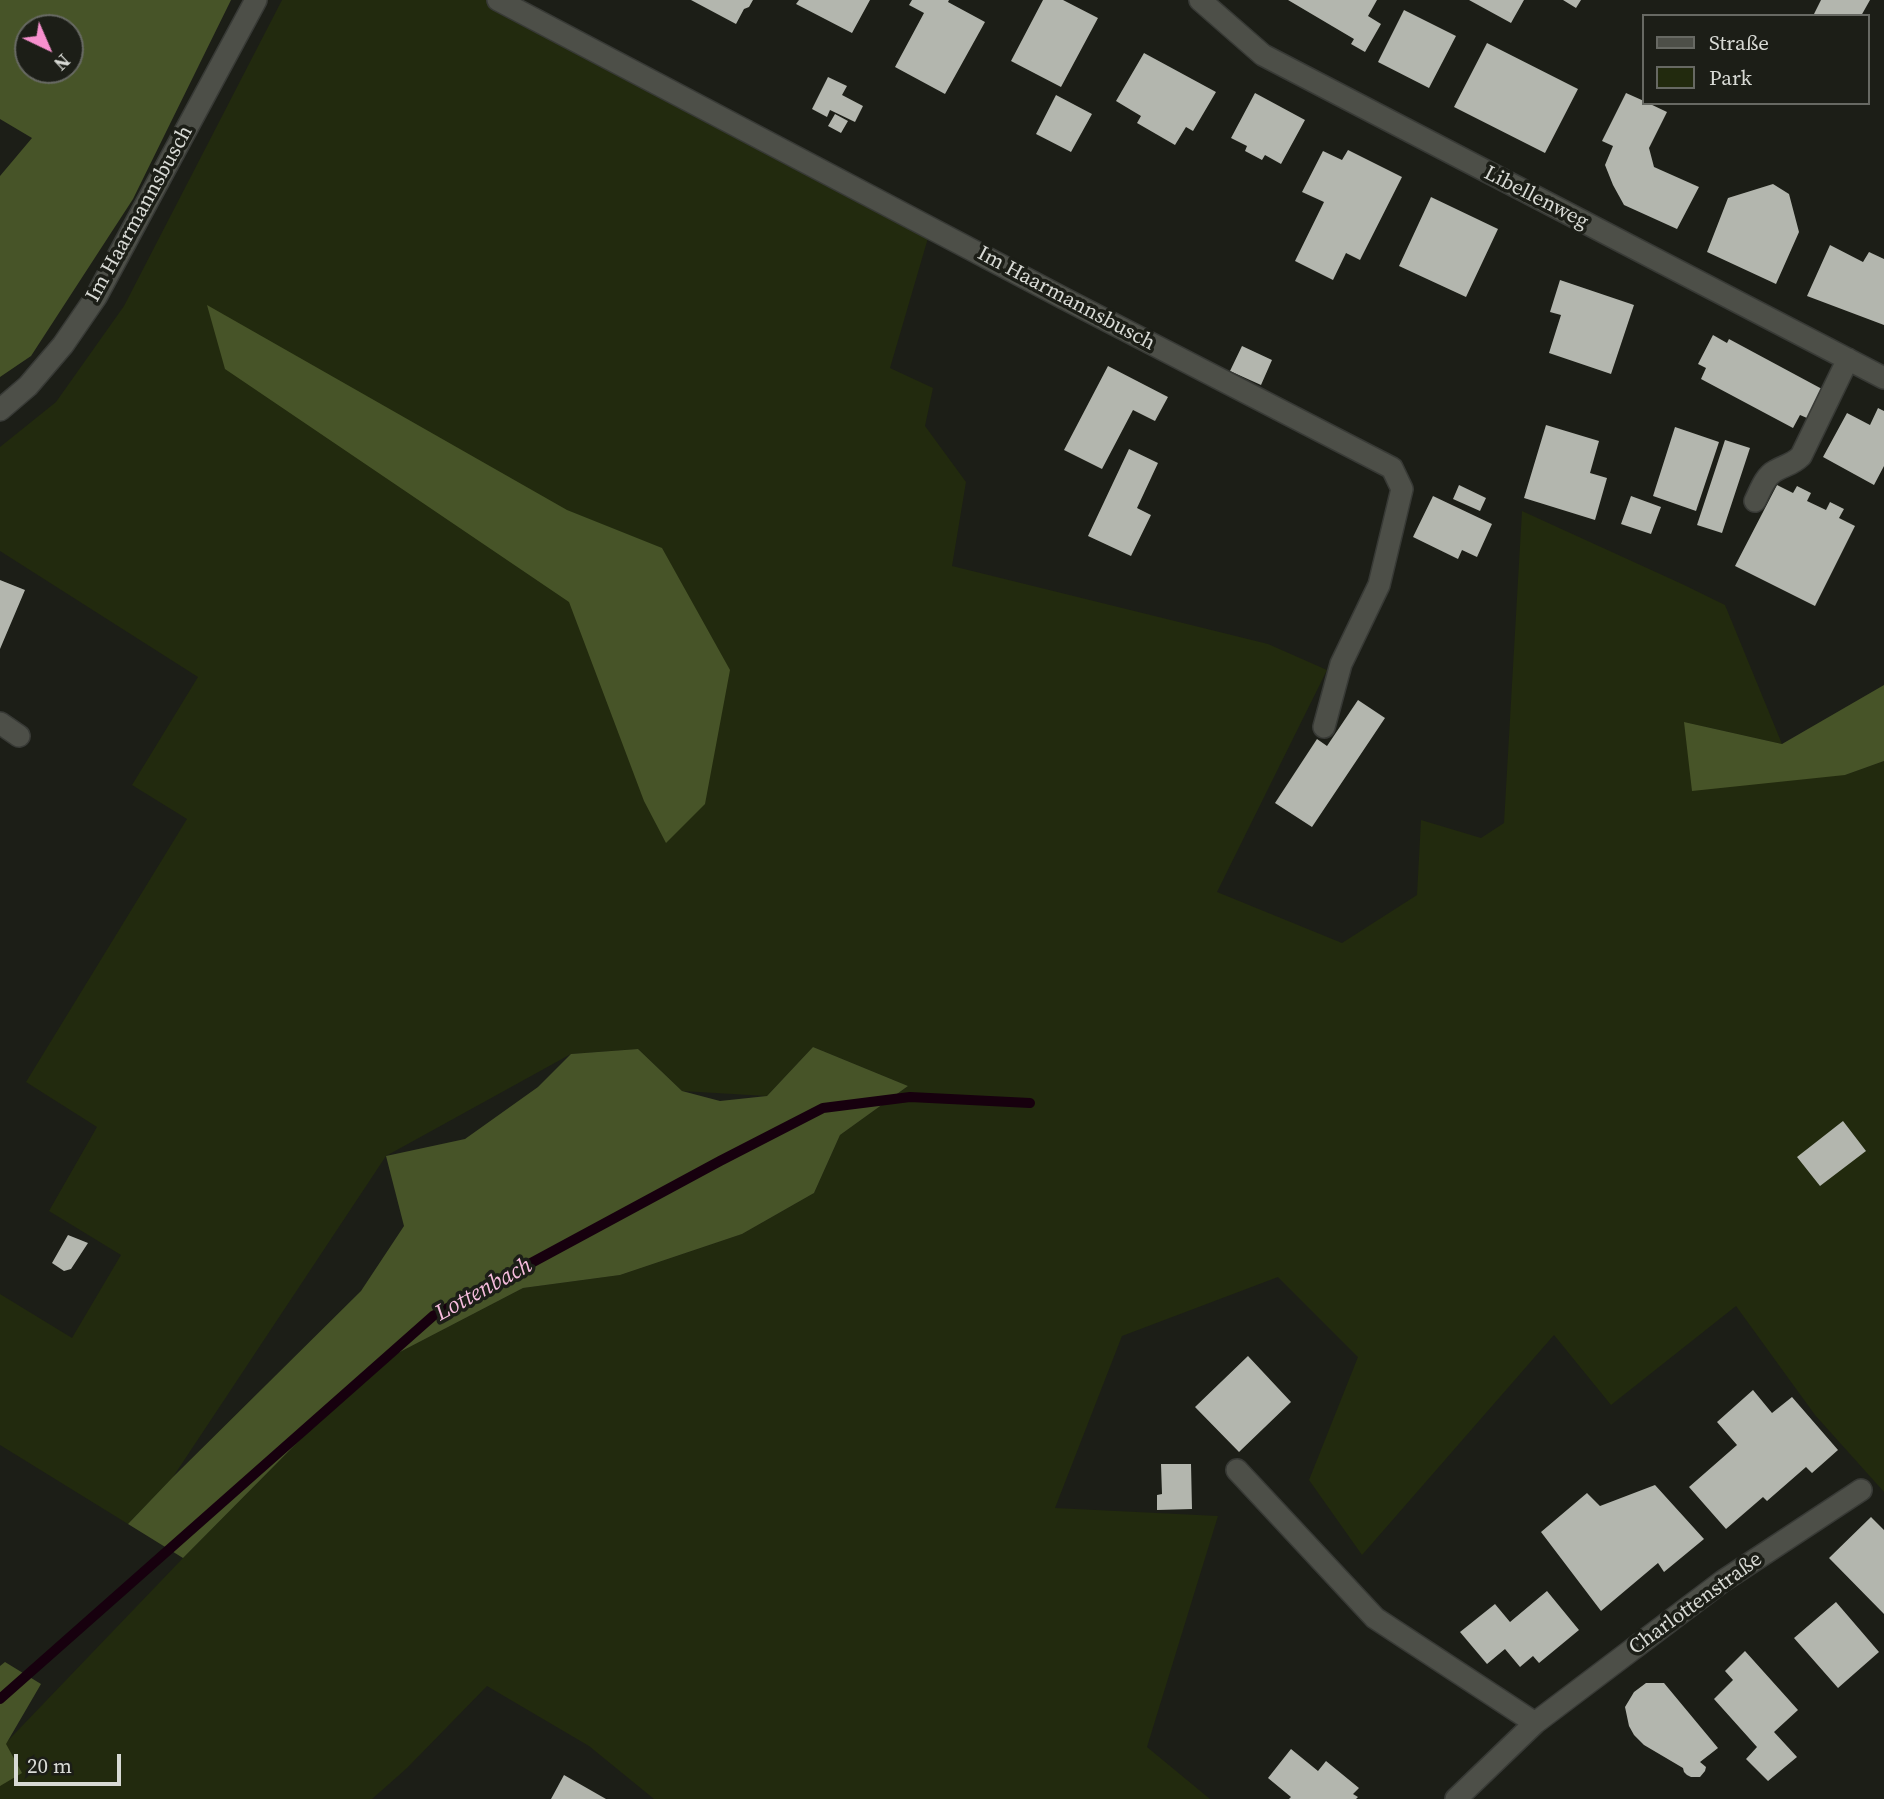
<!DOCTYPE html>
<html>
<head>
<meta charset="utf-8">
<style>
  body { margin:0 }
  #map { position:relative; width:1884px; height:1799px; overflow:hidden; background:#1c1e17; font-family:"Source Serif 4",serif }
  canvas { display:block }
  .legend { position:absolute; left:1642px; top:14px; width:228px; height:91px; box-sizing:border-box; background:#1c1e17; border:2px solid #676963; margin:0; padding:9px 12px; list-style:none; font-size:21px; color:#d8dad5 }
  .legend li { display:flex; align-items:center; gap:14px; height:35px }
  .legend b { width:35px; border:2px solid #676963 }
  .north { position:absolute; left:14px; top:14px; width:70px; height:70px; box-sizing:border-box; background:#1c1e17; border:2px solid #676963; border-radius:50%; rotate:136deg; font-size:19px; font-weight:700; line-height:28px; text-align:center; color:#d8dad5 }
  .north::after { content:''; display:block; margin:auto; width:24px; height:32px; background:#f790ce; clip-path:polygon(50% 0,100% 100%,50% 72%,0 100%) }
  .scale { position:absolute; left:14px; top:1754px; width:107px; height:32px; box-sizing:border-box; border:4px solid #d8dad5; border-top:0; padding-left:9px; font-size:21px; line-height:24px; white-space:nowrap; color:#d8dad5; -webkit-text-stroke:5px #1c1e17; paint-order:stroke }
</style>
</head>
<body>
<div id="map">
<canvas width="1884" height="1799"></canvas>
<ul class="legend">
<li><b style="height:9px;background:#4d4f48"></b>Straße</li>
<li><b style="height:19px;background:#222a0e"></b>Park</li>
</ul>
<div class="north">N</div>
<div class="scale">20 m</div>
</div>
<script>
const c = document.querySelector('canvas').getContext('2d');
c.lineJoin = 'round';
function paint(path, color) {
  c.fillStyle = color;
  c.fill(path, 'evenodd');
}
function strokePath(path, color, width, dash) {
  c.strokeStyle = color;
  c.lineWidth = width;
  c.lineCap = dash ? 'butt' : 'round';
  c.setLineDash(dash || []);
  c.stroke(path);
}
function drawText(font, color, halo, rows, align = 'center') {
  c.font = font + ' "Source Serif 4",serif';
  c.lineWidth = 7;
  c.setLineDash([]);
  c.textBaseline = 'middle';
  c.strokeStyle = halo;
  c.fillStyle = color;
  for (const [text, x, y, turn = 0] of rows) {
    c.save();
    c.translate(x, y);
    c.rotate((+turn || 0) * Math.PI / 180);
    c.textAlign = isNaN(turn) ? turn : align;
    if (halo) c.strokeText(text, 0, 0);
    c.fillText(text, 0, 0);
    c.restore();
  }
}
const green = new Path2D(`
  M282,0H519L933,221L890,368L933,388L925,426L966,482L952,566L1268,644L1327,670L1217,892L1342,943L1417,895L1421,820L1481,838L1504,823L1522,511L1682,584L1725,605L1782,744L1684,722L1845,775L1884,761V1492L1815,1415L1736,1306L1611,1405L1554,1335L1362,1555L1309,1480L1358,1357L1278,1277L1122,1336L1055,1508L1218,1516L1147,1747L1210,1799H654L589,1746L487,1686L407,1768L372,1799H0V1749L183,1558L373,1366L523,1288L620,1275L742,1234L814,1193L840,1135L908,1086L813,1047L767,1096L682,1091L638,1049L571,1054L386,1156L173,1477L128,1524L0,1445V1294L72,1338L121,1255L49,1211L97,1127L26,1082L187,819L132,785L198,677L0,551V447L56,402L124,306Z`);
const forest = new Path2D(`
  M0,0H231L133,199L31,356L0,377V176L32,138L0,119ZM70,28V70H28V28Z
  M207,305L567,510L662,548L730,670L705,804L666,843L644,801L569,602L225,369Z
  M1884,685V761L1845,775L1692,791L1684,722L1782,744Z
  M813,1047L908,1086L840,1135L814,1193L742,1234L620,1275L523,1288L373,1366L183,1558L128,1524L173,1477L361,1291L404,1226L386,1156L465,1139L538,1087L571,1054L638,1049L682,1091L720,1101L767,1096Z
  M5,1662L41,1684L6,1744L22,1773L0,1786V1666Z`);
const stream = new Path2D(`
  M0,1699L433,1316L720,1161L823,1108L910,1097L1030,1103`);
const building = new Path2D(`
  M691,0H753L749,7L744,9L736,24Z
  M799,0H870L852,33L796,4Z
  M912,0H949L948,2L985,22L945,94L895,67L924,13L909,5Z
  M1043,0H1063L1098,18L1061,87L1011,61Z
  M1288,0H1377L1368,16L1381,24L1365,52L1351,44L1354,39Z
  M1469,0H1524L1511,23Z
  M1563,0H1581L1576,8Z
  M1821,0H1870L1861,16H1813Z
  M1404,10L1456,36L1429,88L1378,62Z
  M1487,43L1578,89L1545,153L1454,107Z
  M1144,53L1216,92L1193,131L1186,127L1175,145L1137,123L1141,116L1116,101Z
  M828,77L847,86L842,95L863,106L855,122L830,110L827,117L812,109Z
  M1255,93L1305,120L1281,164L1265,155L1262,160L1245,151L1247,146L1231,138Z
  M1626,93L1644,101V103H1648L1667,112L1649,148L1654,167L1699,187L1677,229L1624,205L1613,185L1605,165L1613,146L1602,141Z
  M1056,95L1092,114L1071,152L1036,134Z
  M835,114L848,121L841,133L828,126Z
  M1348,150L1402,177L1360,260L1346,253L1333,280L1295,261L1324,202L1302,192L1323,151L1342,160Z
  M1773,184L1789,194L1799,232L1776,284L1707,252L1728,198Z
  M1431,197L1498,229L1466,297L1399,266Z
  M1830,245L1863,262L1869,252L1884,259V325L1807,296Z
  M1560,280L1634,305L1611,374L1549,353L1561,315L1550,312Z
  M1713,335L1727,343L1729,339L1822,389L1807,418L1800,415L1793,428L1701,379L1706,368L1698,364Z
  M1242,346L1272,360L1261,385L1230,371Z
  M1108,366L1168,397L1155,421L1133,410L1102,469L1064,450Z
  M1878,408L1884,411V466L1874,485L1823,457L1847,413L1870,425Z
  M1546,425L1599,441L1590,473L1607,478L1595,520L1524,498Z
  M1675,427L1719,442L1696,511L1653,496Z
  M1725,440L1750,448L1722,533L1697,525Z
  M1129,449L1158,463L1137,508L1151,515L1131,556L1088,536Z
  M1459,485L1486,498L1480,511L1453,499Z
  M1777,485L1793,493L1797,486L1811,493L1807,501L1826,510L1830,502L1844,509L1839,518L1855,526L1815,606L1735,566Z
  M1433,496L1492,524L1477,557L1462,550L1458,559L1413,537Z
  M1631,496L1661,507L1651,534L1621,524Z
  M0,580L25,590L0,649Z
  M1358,700L1385,718L1312,827L1275,803L1317,739L1327,746Z
  M1843,1121L1866,1151L1820,1186L1797,1157Z
  M68,1235L88,1243L71,1269L64,1271L52,1263Z
  M1248,1356L1291,1402L1239,1452L1195,1407Z
  M1753,1390L1772,1413L1792,1397L1838,1450L1812,1473L1806,1467L1767,1501L1763,1497L1726,1529L1689,1487L1737,1445L1717,1422Z
  M1161,1464H1191L1192,1509L1157,1510V1495L1162,1494Z
  M1655,1485L1704,1539L1664,1572L1658,1563L1601,1611L1541,1532L1587,1493L1600,1506Z
  M1871,1517L1884,1530V1614L1829,1558Z
  M1547,1591L1579,1630L1539,1663L1533,1656L1520,1667L1505,1649L1487,1664L1460,1632L1495,1604L1510,1622Z
  M1836,1602L1879,1652L1838,1688L1794,1638Z
  M1745,1651L1798,1710L1774,1732L1797,1757L1768,1781L1746,1759L1757,1747L1714,1699L1733,1680L1725,1671Z
  M1646,1683H1664L1718,1748L1700,1762L1706,1767L1705,1771L1700,1777H1691L1687,1775L1684,1772L1683,1768L1644,1745L1634,1735L1629,1726L1625,1707L1634,1692Z
  M1291,1749L1318,1771L1326,1761L1359,1788L1353,1794L1358,1797L1356,1799H1289L1291,1797L1268,1778Z
  M564,1775L606,1799H551Z`);
const minor = new Path2D(`
  M498,0L1065,299L1392,468L1402,489L1379,585L1341,664L1324,727
  M1200,0L1263,55L1884,378
  M0,410L28,386L63,345L96,297L256,0
  M1755,501C1760,491 1765,476 1775,471C1785,465 1792,465 1801,456L1848,359
  M0,723L19,736
  M1237,1470L1375,1618L1535,1723
  M1456,1799L1535,1723L1723,1581L1861,1490`);
const streetNames = [
  ["Libellenweg",1536,198,27],
  ["Im Haarmannsbusch",140,214,-61],
  ["Im Haarmannsbusch",1066,299,28],
  ["Charlottenstraße",1696,1604,-36]
];
const waterNames = [
  ["Lottenbach",484,1290,-29]
];
paint(green, '#222a0e');
paint(forest, '#475428');
strokePath(stream, '#17000e', 10);
paint(building, '#b3b6ae');
strokePath(minor, '#383a36', 24);
strokePath(minor, '#4d4f48', 21);
drawText('21px', '#d8dad5', '#1c1e17', streetNames);
drawText('italic 23px', '#f7bdde', '#1c1e17', waterNames);
</script>
</body>
</html>
